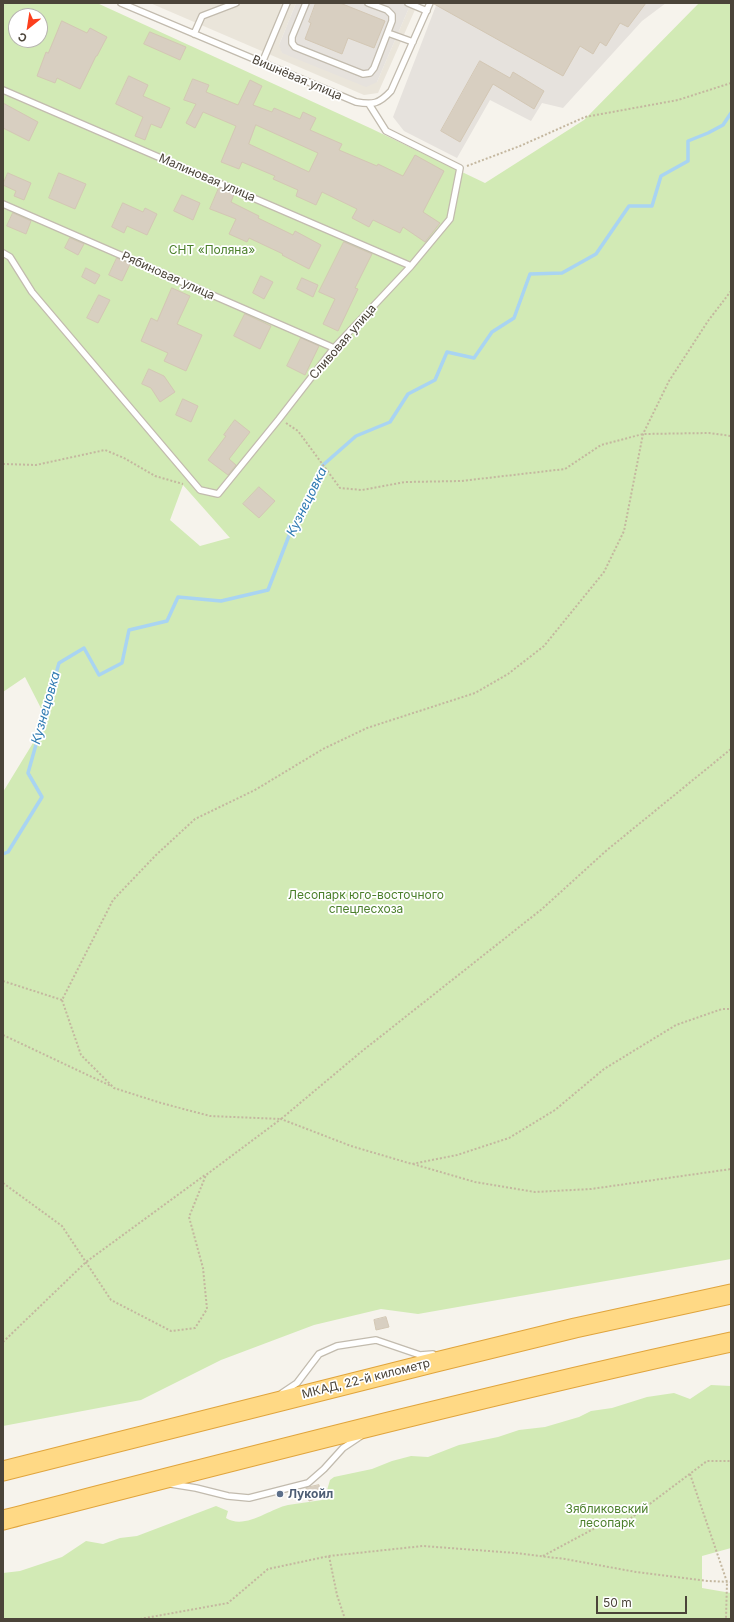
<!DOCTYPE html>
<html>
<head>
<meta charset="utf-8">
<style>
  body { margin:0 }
  #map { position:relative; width:734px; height:1622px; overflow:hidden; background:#f6f3ec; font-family:Inter,sans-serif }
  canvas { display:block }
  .frame { position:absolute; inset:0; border:4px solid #4b4439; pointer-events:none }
  .north { position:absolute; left:8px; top:8px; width:40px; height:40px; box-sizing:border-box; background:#fff; border:1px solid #b7b4b0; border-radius:50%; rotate:210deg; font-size:11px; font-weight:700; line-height:16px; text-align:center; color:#4b4439 }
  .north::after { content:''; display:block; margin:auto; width:14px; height:18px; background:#fc3f1d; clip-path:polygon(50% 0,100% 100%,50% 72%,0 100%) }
  .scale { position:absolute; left:596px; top:1596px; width:91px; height:18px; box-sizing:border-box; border:2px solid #4b4439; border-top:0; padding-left:5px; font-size:12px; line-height:14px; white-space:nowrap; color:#4b4439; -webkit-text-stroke:3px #fff; paint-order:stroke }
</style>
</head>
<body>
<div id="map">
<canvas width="734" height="1622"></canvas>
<div class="frame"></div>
<div class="north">С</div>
<div class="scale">50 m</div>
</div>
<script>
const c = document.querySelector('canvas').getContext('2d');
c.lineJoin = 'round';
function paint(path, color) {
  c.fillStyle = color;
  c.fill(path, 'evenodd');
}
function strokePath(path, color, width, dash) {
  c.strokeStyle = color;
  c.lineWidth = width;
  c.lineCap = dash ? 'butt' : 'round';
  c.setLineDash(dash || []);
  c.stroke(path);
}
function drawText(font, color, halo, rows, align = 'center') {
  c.font = font + ' Inter,sans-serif';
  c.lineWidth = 3.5;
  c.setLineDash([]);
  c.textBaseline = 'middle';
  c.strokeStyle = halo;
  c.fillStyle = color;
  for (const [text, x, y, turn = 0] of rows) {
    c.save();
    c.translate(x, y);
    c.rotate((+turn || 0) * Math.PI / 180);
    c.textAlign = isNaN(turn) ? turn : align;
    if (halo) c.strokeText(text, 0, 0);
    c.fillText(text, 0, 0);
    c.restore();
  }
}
const residential = new Path2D(`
  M150,3H296L279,45L377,82L411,3H418L378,93L364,95Z`);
const industrial = new Path2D(`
  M296,3H411L377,82L366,87L282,53L279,45Z
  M437,3H666L642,21L563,108L542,103L531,121L490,100L457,158L404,131L393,117Z`);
const green = new Path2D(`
  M3,3H97L370,128L485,183L584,120L699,3H731V1259L418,1314L381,1309L314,1325L221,1360L141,1400L3,1426V792L47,720L25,677L3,692ZM16,16H40V40H16ZM183,485L230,538H229L200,546L170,520Z
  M711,1385L731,1386V1548L702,1556V1588L731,1593V1619H3V1573L20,1571L62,1557L86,1541L103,1544L120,1538L137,1536L216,1506L228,1511L226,1518C245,1530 269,1509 288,1505C299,1503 311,1502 322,1500L325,1497L330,1480L334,1477L372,1469L392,1461L411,1456L428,1457L459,1445L498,1437L519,1430L545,1427L579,1417L591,1411L612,1408L647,1397L674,1393L690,1399Z`);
const stream = new Path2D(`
  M3,854L8,852L42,797L28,773L59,663L84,648L99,675L122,663L129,630L167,621L178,597L221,601L268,590L290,533L323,465L356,436L390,422L408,394L435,380L447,352L474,358L492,332L514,318L530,274L562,273L596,254L629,206H652L661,176L688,161V141L708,133L723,125L731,113`);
const building = new Path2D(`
  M316,3H340L385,21L374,48L348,38L342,54L305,39L311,23L309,22Z
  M434,3H646L628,27L620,23L606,46L600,42L593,54L580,46L563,76L434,4Z
  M62,21L87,33L90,28L107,37L97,56H96L80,89L57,78L55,83L37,76L46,52L48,53Z
  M150,32L186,47L180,60L144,44Z
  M480,61L510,78L513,72L544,91L534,109L493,84L460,142L441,131Z
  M129,76L148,85L143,96L170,108L161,128L151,124L145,140L135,136L143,117L116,104Z
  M193,79L209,85L206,92L238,105L250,80L262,86L253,105L272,112L274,108L300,119L303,112L316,118L310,130L342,144L339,150L377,166L378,164L403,176L415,155L444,171L423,212L440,223L425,242L403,227L400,233L373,220L369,227L352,218L357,209L322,192L316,205L296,196L298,190L273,179L275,176L242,162L239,169L221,162L236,126L203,112L195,128L186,123L196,104L184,100ZM256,125L318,153L309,172L249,144Z
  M3,103L38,122L29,141L3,128Z
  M8,173L31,183L24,200L14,196L16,191L3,185Z
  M59,173L86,184L75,209L49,198Z
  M219,188L234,194L231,202L259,216L258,218L293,235L295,231L321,245L309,269L282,255L283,254L249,238L247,242L229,234L236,219L210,209Z
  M182,195L200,203L193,220L174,211Z
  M123,203L143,212L145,208L157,214L147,235L127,226L124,233L112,227Z
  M13,213L31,221L26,234L7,226Z
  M70,238L84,244L78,255L65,248Z
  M344,242L372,254L355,288L358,289L338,331L323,324L335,299L319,292Z
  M117,258L130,264L122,281L109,275Z
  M86,268L100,275L95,284L82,277Z
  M261,276L273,282L264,299L253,293Z
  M302,278L318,285L313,297L297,289Z
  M172,288L190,296L177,324L202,335L186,371L164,361L168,353L141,341L151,318L157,321Z
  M99,295L110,300L98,323L87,318Z
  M245,314L271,326L260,349L234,336Z
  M301,338L319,346L305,375L287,366Z
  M149,369L164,376L175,392L160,402L151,388L142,384Z
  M183,399L198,406L191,422L176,415Z
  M235,420L250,432L229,459L236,465L228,475L208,460L226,436L224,435Z
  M259,487L275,501L259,518L243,504Z
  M386,1317L389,1327L376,1330L374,1320Z
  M319,1485L322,1497L309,1501L306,1488Z`);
const path = new Path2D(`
  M467,166L520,146L585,117L678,100L731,83
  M731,291L708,321L669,381L643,434L624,531L604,572L544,646L508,674L475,693L367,728L323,749L255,790L195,819L156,855L113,900L62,1000L81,1055L114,1088L161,1103L210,1116L281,1119L361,1052L542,909L607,850L731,749
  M286,423L298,431L340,488L362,490L405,482L461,481L565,469L601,445L643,434L709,433L731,436
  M3,464L36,465L105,450L124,458L155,476L183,484
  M3,981L62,1000
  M3,1035L111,1086
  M413,1164L475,1182L535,1192L591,1189L731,1169
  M3,1183L62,1226L111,1300L171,1331L195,1328L207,1309L203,1268L189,1217L206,1175L281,1119L351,1146L412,1164L457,1155L509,1138L555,1110L604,1069L676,1025L722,1009H731
  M3,1342L86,1262L205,1175
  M690,1474L727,1582L726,1619
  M329,1556L337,1595L345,1619
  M543,1556L599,1526L631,1518L707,1461H731
  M140,1619L228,1603L268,1569L329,1556L423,1546L515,1553L565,1559L636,1572L707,1581L731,1582`);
const service = new Path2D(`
  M121,3L356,102C373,105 379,104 391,91L430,3
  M306,3L292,37V43L295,47L363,74L370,73L374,68L392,21V15L387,10L368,3
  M408,3L427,11
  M388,33L413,42
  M194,34L202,16L236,3
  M262,63L287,3
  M3,90L411,266
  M3,204L334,348
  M3,253L10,257L32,292L200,490L218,494L279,419L334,348L411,266L450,219L460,168L386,131L369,104
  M282,1393L297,1383L319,1354L337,1346L376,1340L420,1355L433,1354
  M171,1484L196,1488L228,1496L249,1498L308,1483L324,1469L343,1448L361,1436`);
const trunk = new Path2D(`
  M3,1471L432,1363L575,1328L731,1294
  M3,1520C245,1458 487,1395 731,1342`);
const markers = [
  [280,1494,4,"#5c6f8a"]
];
const streetNames = [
  ["Вишнёвая улица",297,78,23],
  ["Малиновая улица",207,178,23],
  ["Рябиновая улица",168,276,24],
  ["Сливовая улица",343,342,-49],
  ["МКАД, 22-й километр",366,1379,-14]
];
const parkNames = [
  ["СНТ «Поляна»",212,250],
  ["Лесопарк юго-восточного",366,895],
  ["спецлесхоза",366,909],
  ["Зябликовский",607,1509],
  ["лесопарк",607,1523]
];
const serviceNames = [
  ["Лукойл",288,1494]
];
const waterNames = [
  ["Кузнецовка",307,502,-64],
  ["Кузнецовка",46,708,-74]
];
paint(residential, '#eae5da');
paint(industrial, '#e6e2dd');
paint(green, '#d2eab5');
strokePath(stream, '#a9d4f2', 3.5);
paint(building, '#d8cfc1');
strokePath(building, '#d3c7b4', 1);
strokePath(service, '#c2bbae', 8);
strokePath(trunk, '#e0a43c', 21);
strokePath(path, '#c4b79f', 2, [2, 2]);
strokePath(service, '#fff', 5.5);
strokePath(trunk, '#ffd985', 19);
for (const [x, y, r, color] of markers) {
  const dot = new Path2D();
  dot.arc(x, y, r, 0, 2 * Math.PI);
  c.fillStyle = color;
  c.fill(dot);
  strokePath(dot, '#fff', 1.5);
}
drawText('12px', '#4b4439', '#fff', streetNames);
drawText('12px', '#4a7f2a', '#fff', parkNames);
drawText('bold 12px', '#4e5e75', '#fff', serviceNames, 'left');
drawText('italic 13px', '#2e7ab2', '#fff', waterNames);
</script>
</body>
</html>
